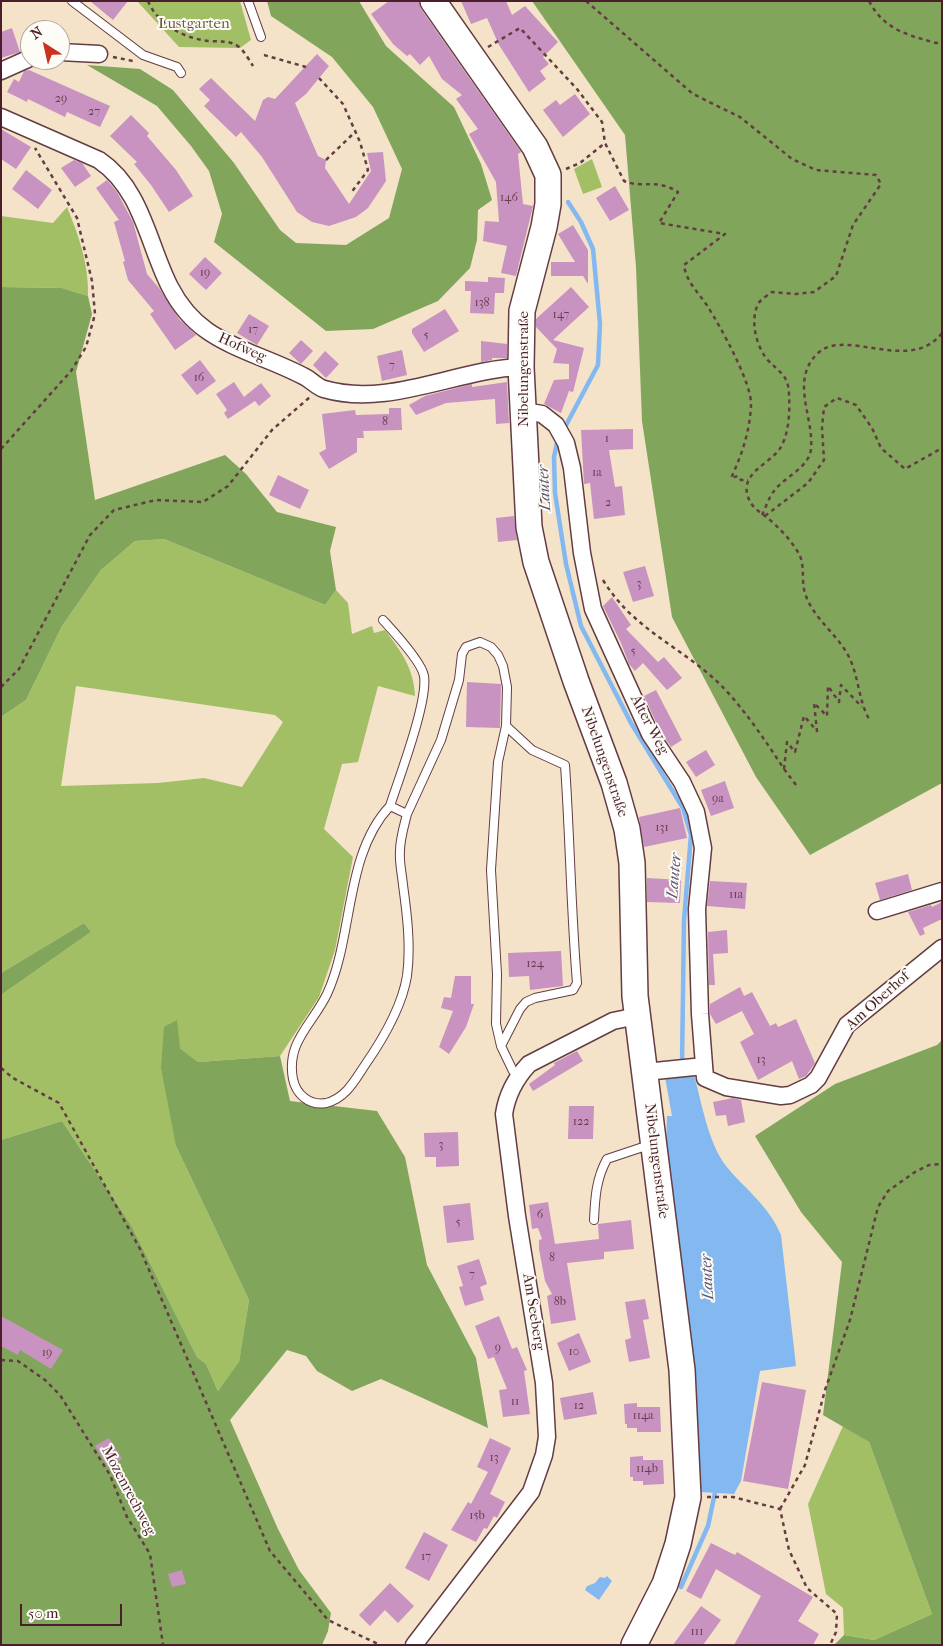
<!DOCTYPE html>
<html>
<head>
<meta charset="utf-8">
<style>
  body { margin:0 }
  #map { position:relative; width:943px; height:1646px; overflow:hidden; background:#f4e3c9; font-family:"IM FELL French Canon",serif }
  canvas { display:block }
  .frame { position:absolute; inset:0; border:2px solid #4a1f2b; pointer-events:none }
  .north { position:absolute; left:20px; top:20px; width:50px; height:50px; box-sizing:border-box; background:#fdfcf7; border:1px solid #b5a4a5; border-radius:50%; rotate:325deg; font-size:14px; font-weight:700; line-height:20px; text-align:center; color:#4a1f2b }
  .north::after { content:''; display:block; margin:auto; width:18px; height:22px; background:#c8321e; clip-path:polygon(50% 0,100% 100%,50% 72%,0 100%) }
  .scale { position:absolute; left:20px; top:1604px; width:102px; height:22px; box-sizing:border-box; border:2px solid #4a1f2b; border-top:0; padding-left:6px; font-size:15px; line-height:18px; white-space:nowrap; color:#4a1f2b; -webkit-text-stroke:4px #fdfcf7; paint-order:stroke }
</style>
</head>
<body>
<div id="map">
<canvas width="943" height="1646"></canvas>
<div class="frame"></div>
<div class="north">N</div>
<div class="scale">50 m</div>
</div>
<script>
const c = document.querySelector('canvas').getContext('2d');
c.lineJoin = 'round';
function paint(path, color) {
  c.fillStyle = color;
  c.fill(path, 'evenodd');
}
function strokePath(path, color, width, dash) {
  c.strokeStyle = color;
  c.lineWidth = width;
  c.lineCap = dash ? 'butt' : 'round';
  c.setLineDash(dash || []);
  c.stroke(path);
}
function drawText(font, color, halo, rows, align = 'center') {
  c.font = font + ' "IM FELL French Canon",serif';
  c.lineWidth = 4;
  c.setLineDash([]);
  c.textBaseline = 'middle';
  c.strokeStyle = halo;
  c.fillStyle = color;
  for (const [text, x, y, turn = 0] of rows) {
    c.save();
    c.translate(x, y);
    c.rotate((+turn || 0) * Math.PI / 180);
    c.textAlign = isNaN(turn) ? turn : align;
    if (halo) c.strokeText(text, 0, 0);
    c.fillText(text, 0, 0);
    c.restore();
  }
}
const green = new Path2D(`
  M137,1H240L251,40L240,48L179,47Z
  M592,159L602,187L583,194L574,169Z
  M67,207C79,236 89,265 88,296L62,288L1,287V216L53,223Z
  M164,539L325,605L336,590L348,603L352,634L372,626L374,633L385,630C401,651 414,669 415,696L378,686L358,762L342,764L324,829L353,857L335,950L319,997L280,1056L198,1062L180,1048L176,1146L249,1300L239,1363L218,1391L206,1364L197,1357L131,1225L62,1121L1,1140V995L91,932L84,923L1,973V717L26,700L62,626L101,570L135,541ZM76,686L275,715L283,722L242,787L204,778L158,783L61,786Z
  M843,1426L869,1442L932,1614L874,1640L844,1635L843,1608L826,1594L808,1504Z`);
const forest = new Path2D(`
  M267,1H359L386,46L454,107L481,164L492,200L478,210L477,240L470,268L438,301L373,329L326,331L214,242L222,214L209,171L191,146L157,106L87,65L140,69L173,90L234,163L280,230L296,243L346,245L389,218L402,169L373,107L332,57L271,16Z
  M532,1H942V783L810,855L756,777L672,617L642,421L636,267L625,135Z
  M1,287L62,288L88,296L92,314L76,372L95,500L225,455L246,474L277,512L336,527L330,551L336,590L325,605L164,539L135,541L101,570L62,626L26,700L1,717Z
  M84,923L91,932L1,995V973Z
  M177,1020L180,1048L198,1062L280,1056L290,1101L377,1111L405,1157L427,1265L476,1358L488,1428L381,1379L352,1391L317,1371L306,1356L287,1350L230,1420L278,1529L299,1570L331,1613L328,1631L322,1645H1V1140L62,1121L131,1225L197,1357L206,1364L218,1391L239,1362L249,1300L176,1146L161,1068L164,1027Z
  M942,1040V1645H834L844,1635L874,1640L932,1614L869,1442L823,1415L842,1262L801,1212L755,1136L835,1084L937,1045Z`);
const water = new Path2D(`
  M694,1075C702,1104 708,1142 726,1166C745,1189 769,1206 781,1235L796,1366L760,1371L741,1481L734,1494L699,1492L666,1148L667,1116H672L665,1077Z
  M607,1576L612,1581L599,1600L585,1590L587,1586L595,1583L600,1577L605,1578Z`);
const stream = new Path2D(`
  M564,429L598,365L600,324L593,249L581,222L568,202
  M558,438L554,457L555,493L566,564L581,626L631,723L683,808L691,835L684,920L682,1065
  M681,1587L708,1526L716,1488`);
const building = new Path2D(`
  M90,1H128L113,20Z
  M389,1H419L421,9L521,152L518,154L523,204L533,206L516,276L501,273L507,246L483,241L485,221L499,222L496,182L469,134L478,129L456,99L462,95L442,79L429,56L420,65L410,54L407,56L393,44L371,14Z
  M461,1H506L512,15L525,6L558,42L543,57L549,64L540,71L546,79L529,92L499,45L487,18L471,24Z
  M12,28L20,52L1,58V32Z
  M317,54L329,66L306,94L295,103L318,156L326,160L325,168L349,204L371,171L367,153L383,152L386,181L368,208L356,217L329,226L312,222L297,212L262,157L241,132L236,137L204,106L210,100L199,89L211,78L255,121L263,100L268,97L275,99Z
  M29,70L110,106L100,127L67,112L65,117L28,99L27,102L7,92L14,79L19,82L24,71Z
  M575,94L590,114L563,137L543,110L556,100L560,105Z
  M131,115L149,133L147,136L176,170L193,196L169,212L151,185L134,164L137,162L110,136Z
  M1,129L31,147L16,169L1,159Z
  M74,160L82,163L91,176L75,187L61,168Z
  M26,170L52,190L38,209L12,189Z
  M107,180L117,192L133,222L147,274L159,288L179,319L196,335L175,350L150,314L154,311L128,280L123,262L125,261L114,222L119,220L96,188Z
  M615,186L629,210L610,221L596,198Z
  M573,225L588,250V284L583,276H551V262H575L558,234Z
  M205,257L222,273L206,290L189,274Z
  M488,277L505,278L504,293H495L494,314L470,313L471,291H465V281L488,282Z
  M571,287L589,307L553,340L584,348L573,392L569,391L561,413L544,404L554,380L569,379V364L553,363L557,349L536,327V319Z
  M445,309L459,331L424,352L412,333V329Z
  M249,314L269,326L257,345L237,333Z
  M301,340L313,351L301,364L289,353Z
  M481,341L507,344V358H492V360L481,362Z
  M402,350L407,375L382,381L377,356Z
  M325,351L339,364L326,378L313,365Z
  M200,360L216,381L197,395L181,375Z
  M234,382L244,397L261,383L271,396L259,406L255,401L228,419L224,413L227,410L216,394Z
  M507,382L509,423L496,424L495,399L446,403L416,415L409,405L425,396L472,384V387Z
  M389,408H401L402,430L363,431L364,438H357V452L329,469L319,453L326,449L322,414L355,410L356,415L389,414Z
  M633,429V449L609,450L615,487L622,486L625,515L594,519L590,483L584,484L581,430Z
  M278,475L309,490L300,509L269,495Z
  M514,516L517,540L498,542L496,518Z
  M645,566L654,596L633,602L623,572Z
  M612,597L631,625L626,629L658,662L664,657L682,678L667,690L643,663L635,671L629,664L621,643L603,606Z
  M467,682L501,684L500,728L466,727Z
  M656,690L682,740L671,747L659,729L644,696Z
  M706,750L715,765L696,777L686,762Z
  M725,781L734,808L711,816L701,790Z
  M680,808L687,838L644,847L639,817Z
  M908,874L912,890L880,900L875,883Z
  M647,878L681,880L680,903L647,902Z
  M710,881L747,883L745,909L707,906Z
  M942,902V919L923,928L925,934L920,936L908,912L931,905L932,907Z
  M727,930L728,953L713,954L715,985H709L708,932Z
  M561,951L563,986L530,990L529,976L509,977L508,953Z
  M455,976H471V1004H474L466,1027L449,1054L439,1047L453,1011L441,1008L444,997L451,998Z
  M740,987L744,996L752,992L770,1026L776,1023L778,1027L796,1019L815,1063L806,1076L799,1079L792,1061L758,1080L740,1042L754,1034L742,1011L716,1024L710,1014V1004Z
  M577,1051L583,1061L533,1091L529,1084L555,1065L554,1063Z
  M733,1098L741,1100L745,1122L728,1126L726,1115L716,1116L713,1102Z
  M569,1106H594L593,1139H568Z
  M458,1132L459,1166L436,1167V1157H425L424,1133Z
  M548,1202L555,1244L599,1239L598,1224L631,1220L634,1249L604,1252V1259L567,1263L576,1320L551,1324L547,1296L552,1294L545,1281L539,1249V1240L542,1239L538,1228L532,1229L529,1205Z
  M470,1203L474,1240L447,1243L443,1206Z
  M479,1259L487,1284L480,1287L484,1300L465,1306L459,1287L463,1286L457,1266Z
  M645,1299L649,1319L643,1320L650,1358L629,1362L625,1340L631,1338L625,1302Z
  M1,1316L63,1350L51,1369L20,1350L18,1355L1,1346Z
  M499,1316L512,1349L517,1347L527,1370L524,1371L530,1414L503,1417L499,1390L507,1389L494,1357L488,1359L475,1326Z
  M579,1333L591,1362L569,1371L557,1343Z
  M762,1382L806,1390L788,1489L743,1481Z
  M593,1392L597,1414L564,1420L560,1398Z
  M637,1403V1407H660L661,1432H637V1428H627V1424H625L624,1404Z
  M109,1438L122,1459L108,1467L95,1446Z
  M490,1438L511,1448L490,1494L505,1502L497,1518L494,1516L487,1529L484,1528L476,1542L451,1530L468,1502L471,1504L488,1472L477,1467Z
  M643,1456V1460H663L664,1484L643,1485V1481H633V1477H630V1457Z
  M424,1532L448,1545L429,1581L405,1568Z
  M711,1543L735,1555L737,1552L813,1597L798,1621L819,1634L813,1645H734L761,1596L716,1569L701,1599L686,1591Z
  M182,1570L186,1584L172,1587L168,1574Z
  M390,1583L414,1606L398,1623L385,1610L370,1626L359,1615Z
  M701,1606L721,1620L703,1645H673Z`);
const path = new Path2D(`
  M148,1C158,25 185,39 210,41C221,42 230,40 239,47C245,52 249,60 253,66
  M586,1L693,94L740,117L792,159L816,170L876,175L881,184L853,225L836,276L814,292L796,294L772,292C768,295 761,299 758,304C750,321 756,344 766,358C777,371 789,374 789,395C790,411 789,436 779,450C767,465 740,474 748,497C751,506 758,511 765,516C778,526 793,542 800,556C805,568 801,581 805,593C812,617 836,633 848,655C859,676 858,699 869,719
  M869,1C884,30 908,35 936,43L942,42
  M488,47L520,28L577,89L602,122L605,143L624,181C645,189 656,178 678,192L659,223L725,234L684,265C686,282 699,293 708,307C720,326 752,383 751,405C750,430 742,455 731,478L738,476L741,480H748
  M264,55L306,67
  M113,57L133,61
  M319,78L343,104L360,142L368,170L351,193
  M326,160L355,132
  M566,169L580,163L605,143
  M1,449L71,371L86,347L95,314L92,281L77,218L35,148
  M762,515C766,507 769,497 774,491C784,477 809,468 811,449C814,417 790,381 817,354C844,326 910,375 942,333
  M765,516L808,483L824,460L822,428L824,407L837,398L856,405L872,428L881,448L905,469L942,448
  M603,580C631,626 673,643 711,676C737,698 765,740 784,769L787,742L795,752L804,716L817,731L814,703L827,716L828,686L839,702L841,685L862,707
  M1,687L19,669L90,535L114,510L156,500L203,502L228,486L272,430L310,397
  M784,769L796,785
  M1,1068L13,1078L59,1103L140,1249L270,1551L328,1620L380,1645
  M1,1360L18,1361L45,1380L60,1395L110,1475L127,1517L150,1554L163,1645
  M707,1497H733L780,1509L789,1550L807,1588L837,1614L836,1632L830,1645
  M780,1509L805,1465L825,1390L850,1320L878,1207L888,1191L915,1172L929,1165L942,1164`);
const service = new Path2D(`
  M72,1L143,55L177,67L181,73
  M248,1L261,37
  M383,620C393,631 422,662 424,676C428,702 399,778 390,806
  M506,726L532,750L565,765C570,838 571,911 577,983L573,990L535,998L526,1002L520,1009L501,1046L513,1071L519,1075
  M407,814C404,826 400,839 400,851C399,862 402,874 403,885C407,914 411,946 407,976C402,1007 383,1039 365,1065C355,1080 346,1098 326,1103C309,1106 296,1094 293,1079C286,1042 312,1025 327,994C354,936 344,855 390,806L407,814L441,740L459,680L462,654L466,647L480,642L491,647L498,655L503,666L507,687L506,726L498,762L491,870L497,974L496,1024L501,1046
  M594,1220C595,1198 596,1179 607,1159L649,1145`);
const minor = new Path2D(`
  M60,52L99,54
  M1,71L30,58
  M1,117L99,160C142,189 148,244 170,287C191,328 219,340 260,357C275,363 290,369 305,377C311,380 317,387 324,389C389,408 457,369 521,367
  M524,411L542,414L556,425L566,443L572,468L582,553L593,609L650,734L682,782L696,812L703,848L697,909L700,1014L705,1078L726,1087L781,1096L790,1095L811,1085L818,1078L847,1025L942,948
  M877,911L942,891
  M645,1072L704,1066
  M414,1645L531,1492L544,1455L547,1437L544,1383L517,1216L504,1114C507,1094 515,1079 529,1064L613,1021L637,1016`);
const primary = new Path2D(`
  M433,1L535,147L548,175V204L544,227L522,311L521,367L529,527L536,562L576,681L614,783L627,829L632,863L635,996L682,1370L688,1497L678,1544L665,1584L634,1645`);
const numberNames = [
  ["29",61,99],
  ["27",94,112],
  ["146",509,198],
  ["19",205,273],
  ["138",482,303],
  ["147",561,315],
  ["17",253,330],
  ["5",426,336],
  ["7",392,366],
  ["16",199,378],
  ["8",385,422],
  ["1",607,439],
  ["1a",597,473],
  ["2",608,503],
  ["3",639,584],
  ["5",633,652],
  ["9a",718,799],
  ["131",662,828],
  ["11a",736,895],
  ["124",535,964],
  ["13",761,1060],
  ["122",581,1122],
  ["3",441,1145],
  ["6",540,1215],
  ["5",458,1223],
  ["8",552,1258],
  ["7",472,1275],
  ["8b",560,1302],
  ["9",498,1348],
  ["10",574,1352],
  ["19",47,1353],
  ["11",515,1402],
  ["12",579,1406],
  ["114a",643,1416],
  ["13",494,1458],
  ["114b",647,1469],
  ["15b",477,1516],
  ["17",426,1557],
  ["111",697,1632]
];
const parkNames = [
  ["Lustgarten",194,24]
];
const streetNames = [
  ["Hofweg",242,348,24],
  ["Nibelungenstraße",524,369,-90],
  ["Alter Weg",649,725,62],
  ["Nibelungenstraße",604,762,71],
  ["Am Oberhof",878,1001,-42],
  ["Nibelungenstraße",656,1161,83],
  ["Am Seeberg",533,1312,81],
  ["Mozenrechweg",128,1491,62]
];
const waterNames = [
  ["Lauter",545,488,-93],
  ["Lauter",675,876,-85],
  ["Lauter",708,1277,-93]
];
paint(green, '#a2bf66');
paint(forest, '#81a65b');
paint(water, '#83b8f1');
strokePath(stream, '#83b8f1', 4.5);
paint(building, '#c892c1');
strokePath(service, '#643c43', 10);
strokePath(minor, '#643c43', 19);
strokePath(primary, '#643c43', 28);
strokePath(path, '#643c43', 2.5, [4, 4]);
strokePath(service, '#fff', 8);
strokePath(minor, '#fff', 16);
strokePath(primary, '#fff', 25);
drawText('12px', '#6a3c50', null, numberNames);
drawText('15px', '#695740', '#fdfcf7', parkNames);
drawText('15px', '#4a1f2b', '#fdfcf7', streetNames);
drawText('italic 16px', '#5e5570', '#fdfcf7', waterNames);
</script>
</body>
</html>
